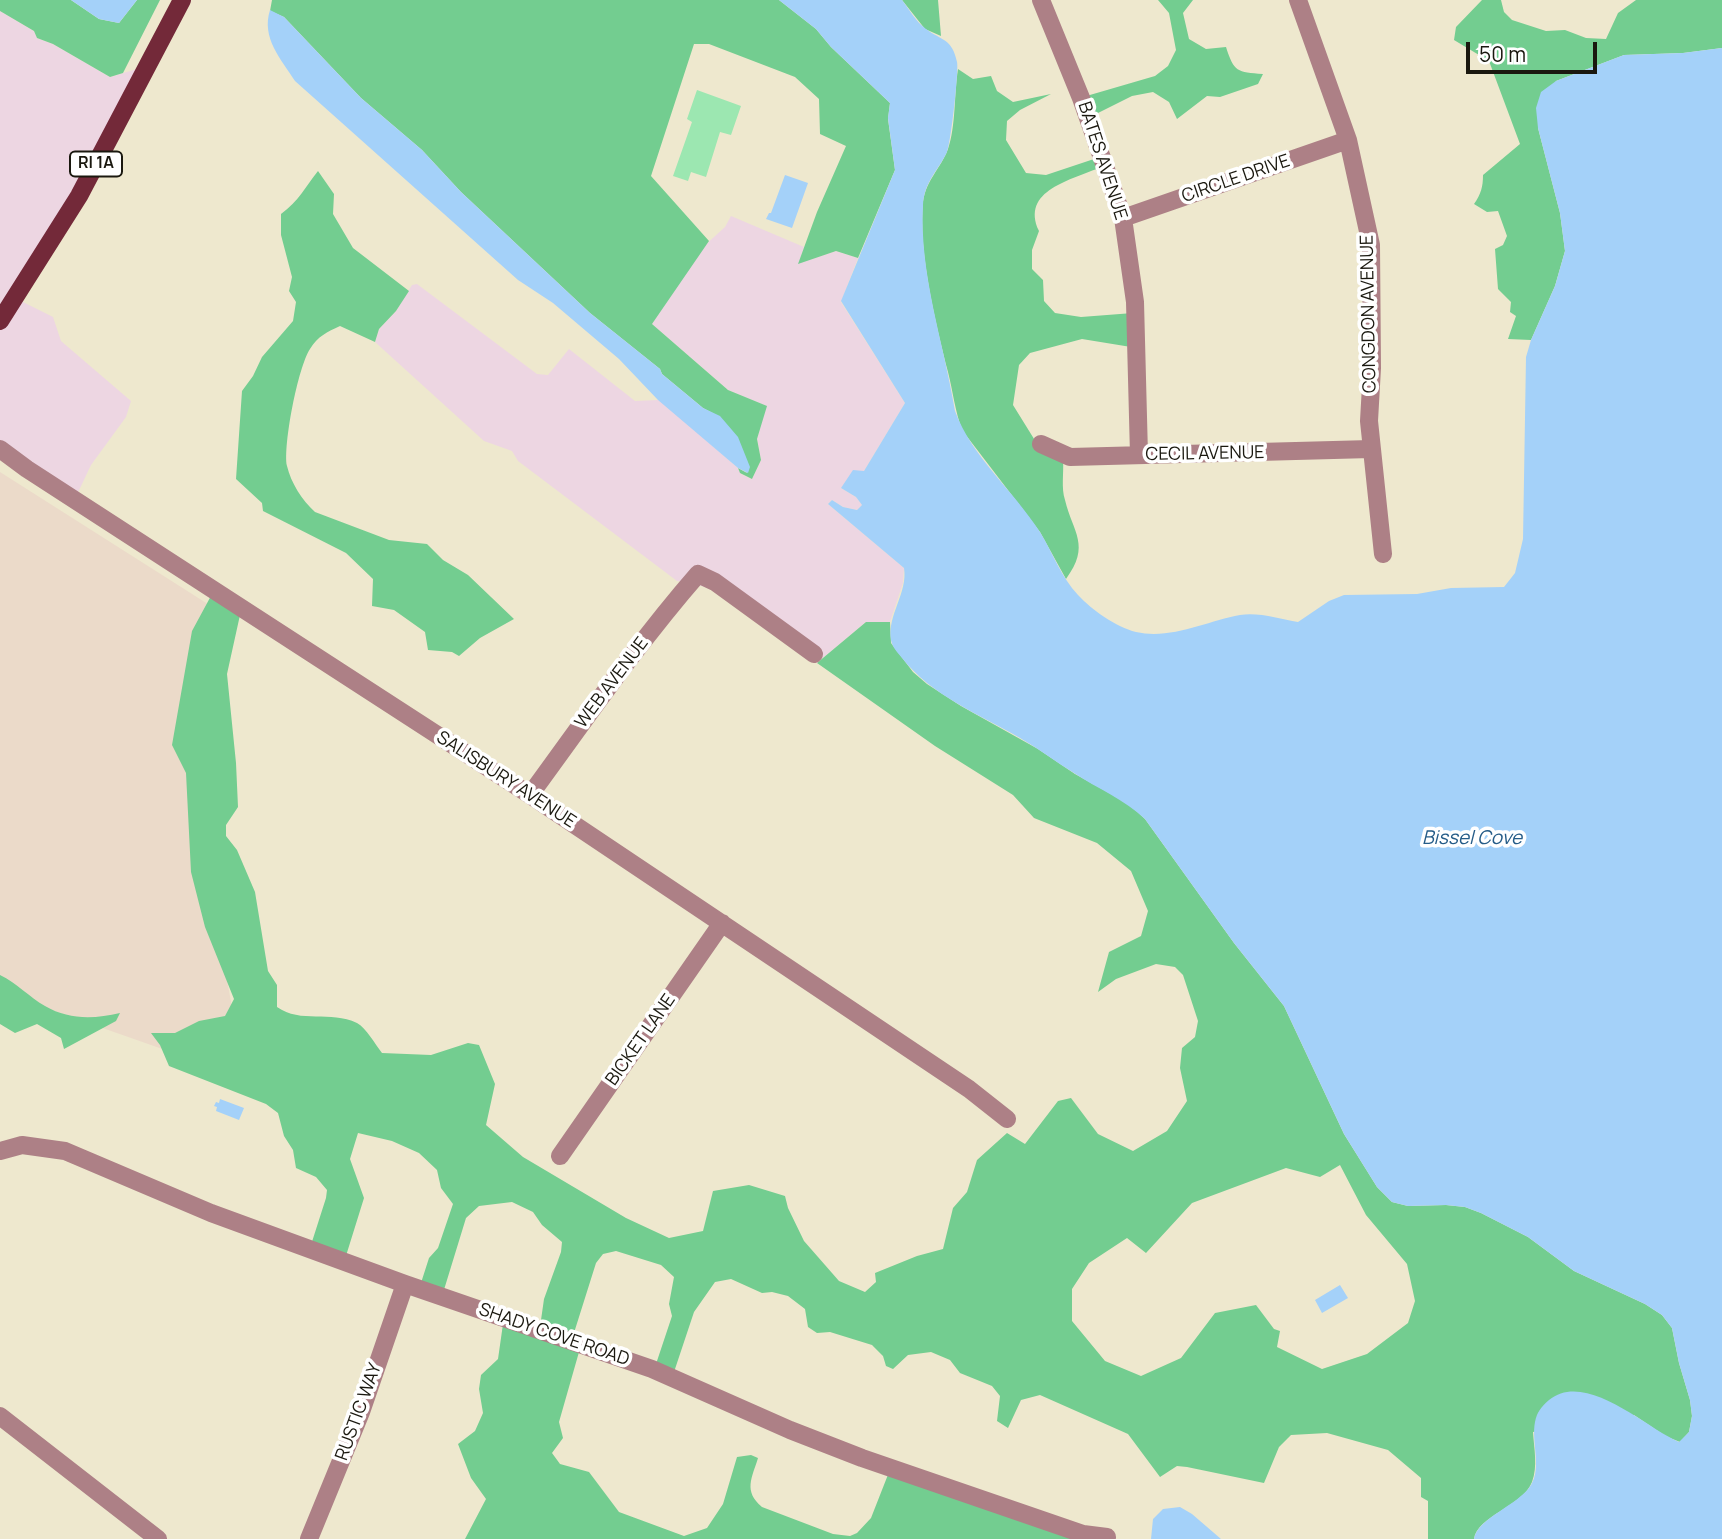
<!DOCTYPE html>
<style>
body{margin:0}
#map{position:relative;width:1722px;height:1539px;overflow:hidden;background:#eee8ce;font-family:Manrope,sans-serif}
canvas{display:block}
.scale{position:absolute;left:1466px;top:42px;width:131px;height:32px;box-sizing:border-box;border:4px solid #1a180f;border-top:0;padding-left:9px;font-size:21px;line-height:24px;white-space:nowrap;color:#1a180f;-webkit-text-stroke:5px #fff;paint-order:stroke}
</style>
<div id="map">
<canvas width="1722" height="1539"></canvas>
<div class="scale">50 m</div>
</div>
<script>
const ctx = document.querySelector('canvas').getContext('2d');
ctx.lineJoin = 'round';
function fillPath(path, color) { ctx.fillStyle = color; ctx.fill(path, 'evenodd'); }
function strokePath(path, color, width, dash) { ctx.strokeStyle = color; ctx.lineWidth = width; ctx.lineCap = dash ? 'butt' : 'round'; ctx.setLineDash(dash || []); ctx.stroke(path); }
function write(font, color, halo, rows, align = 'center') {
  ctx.font = font + ' Manrope,sans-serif'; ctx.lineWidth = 7; ctx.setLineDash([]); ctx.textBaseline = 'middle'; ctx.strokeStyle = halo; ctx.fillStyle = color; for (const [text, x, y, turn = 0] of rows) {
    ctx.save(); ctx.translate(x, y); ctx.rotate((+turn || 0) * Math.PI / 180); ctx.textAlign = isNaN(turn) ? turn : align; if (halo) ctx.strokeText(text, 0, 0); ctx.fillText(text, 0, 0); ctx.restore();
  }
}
fillPath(new Path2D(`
 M0 11 34 31 37 38 53 44 110 77 147 66 19 300 53 317 61 341 131 401 126 417 91 465 73 503 0 458Z
 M731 216 804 247 799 263 836 251 858 258 841 302 905 403 864 471 841 488 856 497 862 505 857 510 843 507 832 500 828 504 904 568 903 583 890 622H866L817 663 711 589 692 583 677 581 518 461 512 451 484 441 375 342 379 329 396 311 412 285 417 284 537 374 548 375 569 349 635 401 658 400 663 402 738 468 741 474 752 479 761 460 757 439 766 406 728 390 652 324 703 247 725 227Z`), '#edd6e2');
fillPath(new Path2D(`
 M0 472 222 613 187 762 245 1078 0 992Z`), '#ebdac9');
fillPath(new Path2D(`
 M697 90 741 106 731 135 720 132 706 177 691 172 688 181 673 176 692 122 687 119Z`), '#9ce7b1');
fillPath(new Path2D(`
 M0 0H71L99 19 119 23 137 0H160L123 73 110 77 53 44 37 38 34 31 0 11Z
 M272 0H779L816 29 831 47 890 103 888 119 895 170 858 258 836 251 798 264 817 212 846 146 820 134 819 99 795 77 709 44H694L651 176 709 241 652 324 728 390 767 406 757 439 761 460 752 479 740 473 738 468 747 473 720 417 703 408 662 374 660 369 590 313 461 192 422 150 361 98 284 17 270 11Z
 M902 0H938L941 36 925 29Z
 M1158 0H1193L1183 13 1189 39 1206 49 1226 47C1234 72 1237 72 1263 74L1258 84 1220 97 1207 96 1177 119 1169 102 1153 92 1132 96 1090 117 1083 97 1155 76 1168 66 1176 50 1169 13Z
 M1482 0H1501L1504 12 1512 20 1546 31 1565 30 1586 38 1606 39 1618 13 1636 0H1722V48L1683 53 1624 55 1556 81 1538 128 1560 213 1565 251 1555 286 1531 340 1508 339 1516 316 1510 312 1511 302 1498 289 1495 249 1503 245 1507 236 1498 211 1487 212 1474 204C1481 194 1483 187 1483 175L1520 144 1489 61 1454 40 1456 27Z
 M958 69 973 79 991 76 997 91 1013 102 1051 94 1020 110 1007 121 1006 140 1026 173 1046 175 1100 157 1101 167C1072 180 1020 190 1039 231L1032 250V269L1043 280 1044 301 1055 313 1081 317 1133 313 1131 347 1082 339 1030 353 1019 365 1013 405 1044 455 1061 456 1063 460C1064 472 1061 488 1065 500 1073 533 1091 545 1066 579L1040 532 962 430C955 411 953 392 948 372 936 325 918 251 923 202 926 180 941 168 948 149 956 126 954 94 958 69Z
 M318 171 334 194 333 214 353 248 409 291 396 311 379 329 375 342 340 326C327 332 318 336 310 349 298 367 283 445 287 466 291 483 302 500 315 512L389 540 427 544 443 560 468 575 514 619 480 638 459 656 452 652 428 650 425 632 394 610 372 606 373 579 346 553 263 511 262 503 236 479 242 391 253 376 262 357 293 321 296 302 289 291 292 277 281 235V214C299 201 305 187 318 171Z
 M212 594 240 615 227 674 236 763 238 807 226 825V836L237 850 255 892 268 971 277 985V1007C301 1024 330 1010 357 1023 366 1028 375 1044 382 1053L431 1055 468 1043 479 1045 495 1084 486 1125 523 1157 626 1218 669 1238 703 1231 713 1191 749 1185 785 1196 788 1208 804 1241 839 1281 865 1292 876 1282 875 1273 917 1256 943 1249 953 1208 967 1192 977 1160 1007 1133 1025 1144 1058 1101 1071 1098 1098 1134 1133 1151 1167 1131 1187 1101 1180 1068 1182 1048 1195 1037 1198 1021 1183 975 1175 967 1156 964 1116 979 1098 992 1109 952 1141 936 1148 911 1131 871 1097 843 1034 818 1013 795 935 746 817 663 866 622H890L891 643 913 672 927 684 961 706 1038 749 1075 774 1113 795 1131 806 1145 819 1234 943 1284 1006 1344 1134 1377 1187 1392 1202 1408 1206 1446 1205 1465 1207 1481 1213 1528 1237 1574 1271 1645 1304 1662 1315 1672 1328 1679 1363 1690 1400 1692 1416 1689 1432 1680 1442 1665 1436 1634 1415 1533 1432C1534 1449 1538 1466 1532 1482 1523 1506 1477 1516 1474 1539H1428V1501L1421 1497V1478L1388 1450 1327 1433 1291 1435 1279 1447 1264 1483 1187 1467 1177 1466 1160 1477 1128 1434 1040 1395 1021 1400 1008 1428 997 1421 1000 1396 992 1386 960 1373 950 1360 931 1352 908 1355 893 1369 886 1366 883 1356 872 1345 830 1332 817 1333 808 1327 805 1309 788 1296 772 1292 762 1293 731 1279 715 1282 694 1312 673 1375 655 1367 672 1316 669 1304 674 1277 661 1265 616 1251 603 1254 596 1263 573 1336 581 1345 559 1422 563 1438 552 1453 560 1464 589 1472 619 1512 684 1536 707 1528 723 1504 737 1457 751 1455 758 1458C752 1478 743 1491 762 1507L833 1534 850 1536 857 1533 871 1518 891 1467 1108 1539H465L486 1499 471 1478 458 1444 475 1431 483 1413 479 1389 481 1375 498 1359 504 1317 540 1327 544 1299 561 1252 562 1242 542 1225 533 1212 512 1202 479 1206 466 1218 443 1293 420 1286 429 1258 438 1248 453 1204 441 1188 437 1170 419 1153 392 1141 358 1133 350 1159 364 1198 345 1259 310 1248 326 1198 327 1190 316 1177 296 1168 293 1150 284 1136 278 1113 266 1104 169 1066 160 1045 151 1033H175L199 1021 225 1016 234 999 205 927 191 872 186 773 172 745 192 631ZM1340 1165 1366 1215 1407 1264 1415 1301 1408 1323 1367 1354 1322 1369 1277 1347 1280 1331 1274 1329 1256 1305 1215 1313 1181 1358 1141 1376 1105 1361 1072 1321V1289L1089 1263 1127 1238 1146 1253 1192 1203 1286 1168 1320 1177Z
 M0 975C17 983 29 997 45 1006 69 1020 94 1019 120 1013L116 1021 64 1049 61 1038 37 1024 15 1033 0 1024Z`), '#73cd90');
fillPath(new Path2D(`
 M71 0H137L119 23 99 19Z
 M779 0H902C909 9 916 22 926 29 942 41 952 38 957 62 959 70 951 143 947 152 938 171 924 182 923 205 919 274 944 343 955 411 972 457 1013 490 1040 532 1053 553 1061 577 1078 595 1092 610 1116 627 1136 632 1171 640 1207 621 1240 615 1259 612 1280 619 1298 622L1329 601 1344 595 1417 594 1451 588 1504 587 1515 573 1523 539 1526 357 1531 340 1555 286 1565 251 1560 213 1538 128 1536 108 1541 92 1556 81 1624 55 1683 53 1722 48V1539H1474C1477 1518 1519 1505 1531 1485 1542 1467 1531 1442 1535 1422 1537 1412 1541 1407 1549 1400 1586 1370 1646 1428 1679 1442L1689 1432 1692 1416 1690 1400 1679 1363 1672 1328 1662 1315 1645 1304 1574 1271 1528 1237 1481 1213 1465 1207 1446 1205 1408 1206 1392 1202 1377 1187 1344 1134 1284 1006 1234 943 1145 819C1124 799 1098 789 1074 773 1056 762 1039 749 1020 738 979 714 932 696 902 658 898 653 892 647 891 640 887 615 908 593 904 568L828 504 832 500 843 507 857 510 862 505 856 497 841 488 853 470 864 471 905 403 841 301 895 170 888 118 890 103 831 47 816 29Z
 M270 10 284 17 361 98 422 150 461 192 590 313 660 369 662 374 703 408 720 416 738 437 750 467 748 473 738 468 658 400 619 359 553 303 518 280 295 81C281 59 261 38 270 10Z
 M785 175 808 183 792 228 766 219 769 213H771Z
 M220 1099 244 1108 239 1120 216 1111 217 1107 214 1106 216 1102 219 1103Z
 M1340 1285 1348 1298 1322 1313 1315 1300Z
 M1180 1507 1192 1514 1221 1539H1151L1153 1519 1163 1509Z`), '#a4d1f9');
strokePath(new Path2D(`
 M1041 0 1081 98 1123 218 1135 302 1139 455
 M1298 0 1348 140 1371 245 1372 368 1369 421 1383 554
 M1123 218 1348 140
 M1041 444 1070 457 1371 449
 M0 449 27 469 530 795 969 1089 1007 1119
 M530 795C585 720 637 644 698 574L715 582 814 654
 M0 1151 22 1145 65 1151 211 1213 405 1284 652 1369 790 1430 862 1458 1083 1534 1107 1537
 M560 1156 722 923
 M0 1416 158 1539
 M309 1539 361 1412 405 1284`), '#ad8086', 18);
strokePath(new Path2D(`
 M0 321 79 196 182 0`), '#732939', 18);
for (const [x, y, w] of [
 [96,164,52]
]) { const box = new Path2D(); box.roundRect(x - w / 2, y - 12.5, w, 25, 5); ctx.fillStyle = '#fff'; ctx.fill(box); strokePath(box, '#1a180f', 2); }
write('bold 16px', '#1a180f', null, [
 ["RI 1A",96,164]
]);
write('18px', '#1a180f', '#fff', [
 ["BATES AVENUE",1102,161,72],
 ["CIRCLE DRIVE",1236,179,-19],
 ["CONGDON AVENUE",1369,314,-91],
 ["CECIL AVENUE",1205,454,-1],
 ["WEB AVENUE",612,683,-53],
 ["SALISBURY AVENUE",506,780,33],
 ["BICKET LANE",641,1040,-55],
 ["SHADY COVE ROAD",554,1335,19],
 ["RUSTIC WAY",359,1412,-70]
]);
write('italic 19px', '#255c88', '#fff', [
 ["Bissel Cove",1472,839]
]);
</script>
